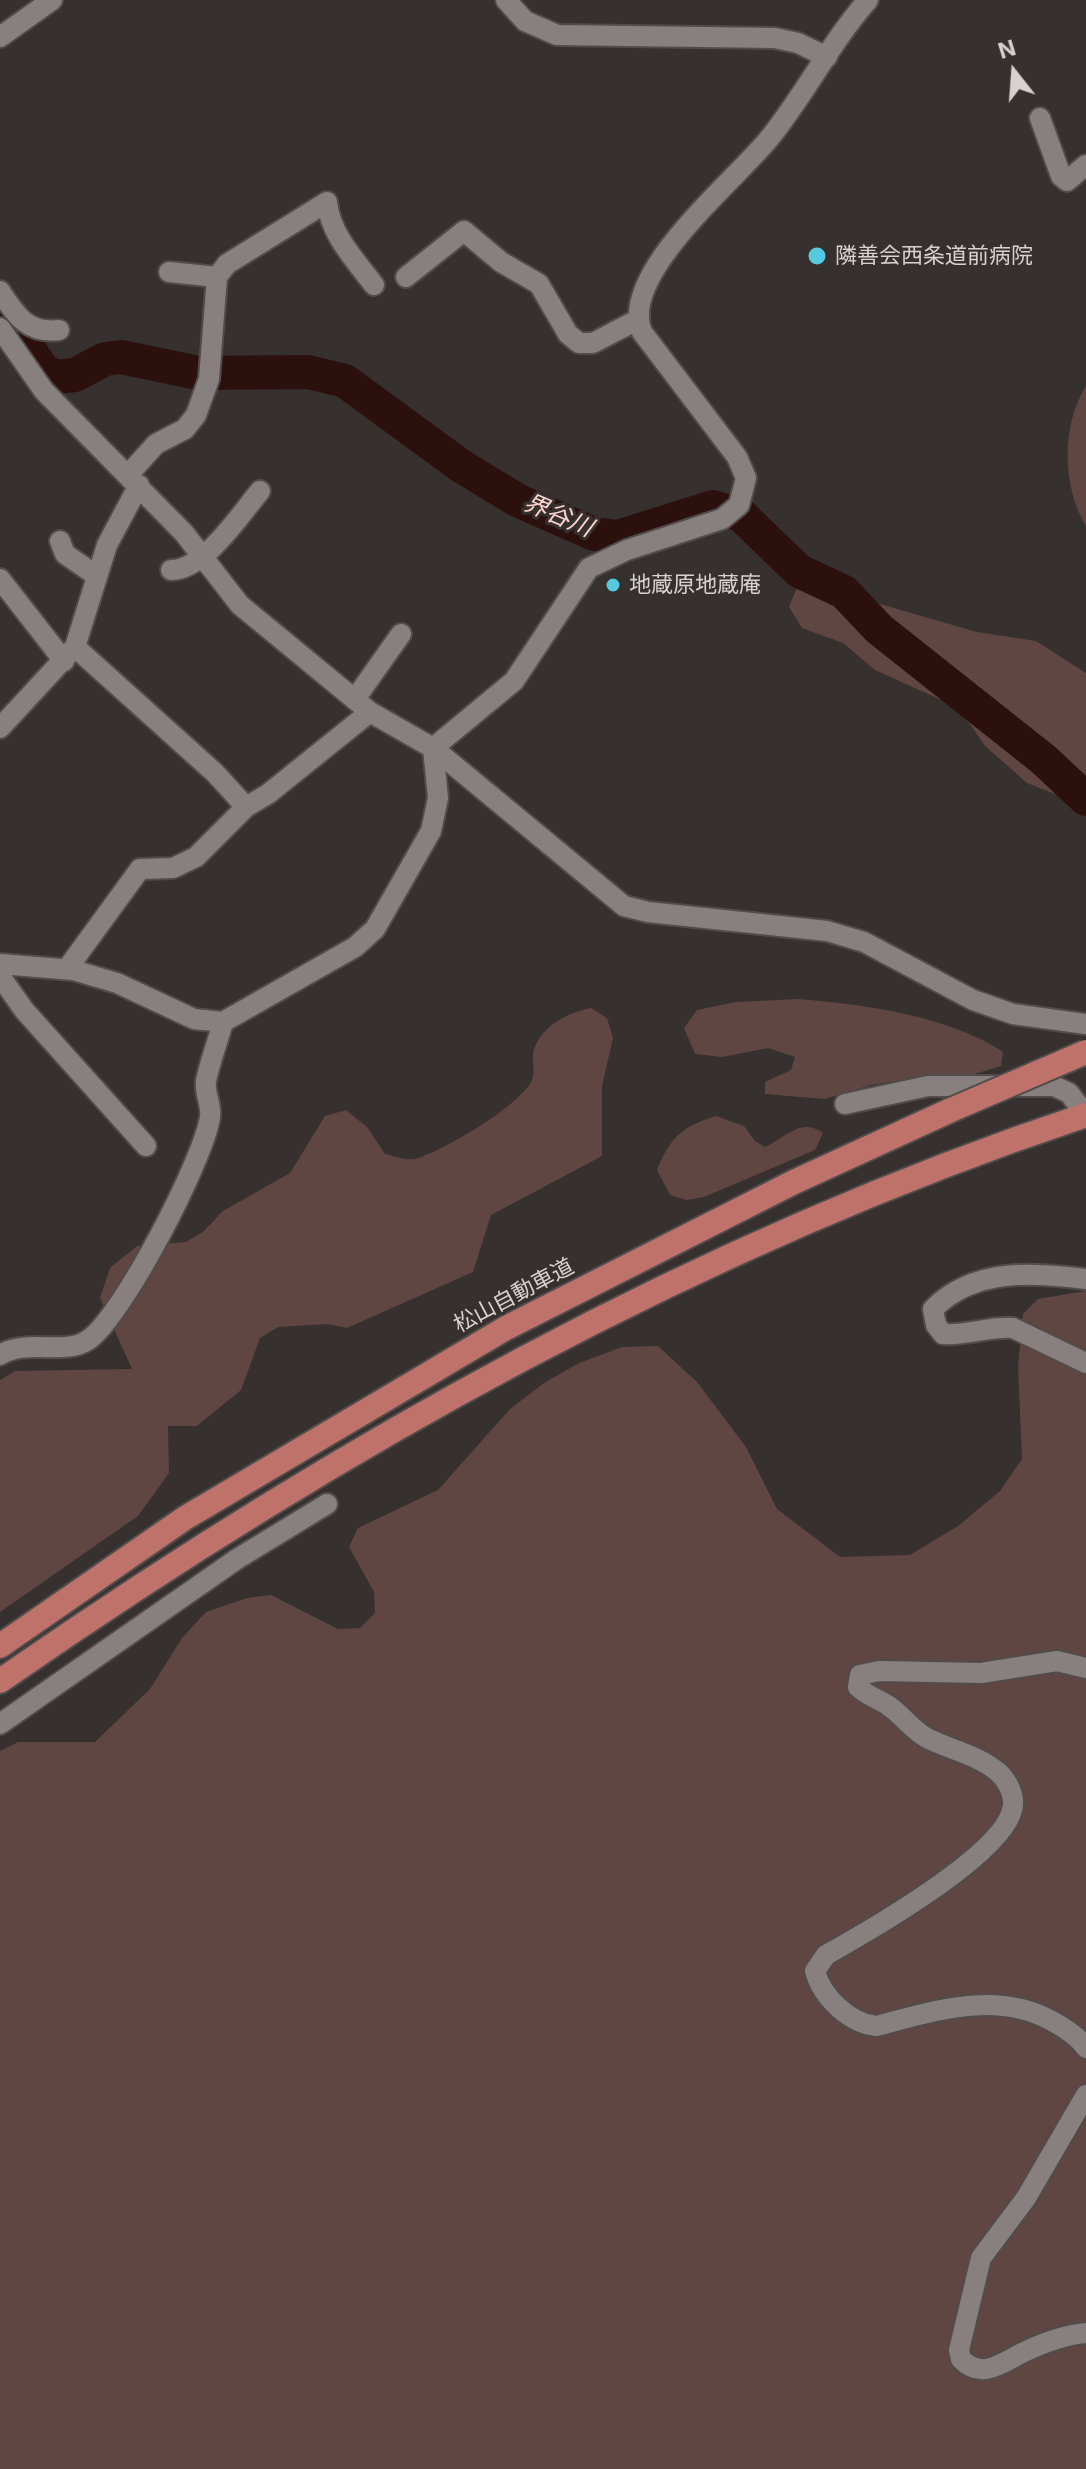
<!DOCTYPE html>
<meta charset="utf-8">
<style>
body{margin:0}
#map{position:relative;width:1086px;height:2469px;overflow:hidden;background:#36302f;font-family:Inter,sans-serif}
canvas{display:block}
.north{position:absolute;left:974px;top:32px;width:80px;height:80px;-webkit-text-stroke:6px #36302f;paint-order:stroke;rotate:343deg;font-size:22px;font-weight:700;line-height:32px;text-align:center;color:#d6d2d1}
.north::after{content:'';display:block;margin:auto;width:28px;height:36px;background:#d6d2d1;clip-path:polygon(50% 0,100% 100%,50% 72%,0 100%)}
</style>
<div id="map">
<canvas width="1086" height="2469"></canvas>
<div class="north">N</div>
</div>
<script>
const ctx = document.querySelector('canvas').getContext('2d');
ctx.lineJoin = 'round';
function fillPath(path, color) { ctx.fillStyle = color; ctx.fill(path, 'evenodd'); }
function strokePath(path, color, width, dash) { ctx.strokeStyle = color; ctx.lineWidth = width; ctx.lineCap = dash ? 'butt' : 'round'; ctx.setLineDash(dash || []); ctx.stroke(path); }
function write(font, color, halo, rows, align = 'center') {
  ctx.font = font + ' Inter,"Noto Sans JP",sans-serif'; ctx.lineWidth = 6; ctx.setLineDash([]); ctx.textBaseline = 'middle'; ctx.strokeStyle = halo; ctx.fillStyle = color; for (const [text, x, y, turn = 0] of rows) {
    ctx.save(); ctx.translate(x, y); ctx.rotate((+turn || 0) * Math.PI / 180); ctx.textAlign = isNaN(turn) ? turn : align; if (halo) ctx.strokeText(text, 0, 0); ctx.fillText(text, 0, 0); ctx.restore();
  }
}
fillPath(new Path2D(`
 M1086 386V526C1062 486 1061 426 1086 386Z
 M811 584 977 632 1036 641 1086 673V799L1060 796 1027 783 985 746 959 708 875 670 843 643 802 628 789 607 796 590Z
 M798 999C863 1004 949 1016 1003 1052L1001 1066 968 1076 915 1078 871 1085 825 1099 765 1094V1082L791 1070 795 1057 768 1048 722 1057 695 1054 684 1028 697 1010 736 1002Z
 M591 1008 607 1018 613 1038 602 1086V1156L491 1215 473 1272 347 1328 328 1324 278 1327 260 1338 241 1390 197 1426H168L169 1473 138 1516 0 1612V1380L15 1371 132 1369 100 1298 110 1268 137 1246 186 1242 203 1232 223 1211 290 1173 325 1116 346 1110 368 1128 385 1154C394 1156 407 1161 415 1159 442 1152 521 1105 532 1080 536 1071 531 1059 534 1049 543 1025 569 1012 591 1008Z
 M716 1116 744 1126 755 1141 765 1147C786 1137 802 1117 823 1133L815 1150 704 1197 686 1200 670 1195 657 1170C670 1138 682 1126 716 1116Z
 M1086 1291V2469H0V1751L18 1742H95L150 1689 182 1638 206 1612 247 1598 271 1595 338 1629 360 1628 375 1613 374 1592 349 1547 358 1528 438 1490 510 1409 544 1383 579 1363 622 1347 658 1346 697 1382 746 1447 777 1509 840 1557 910 1555 958 1526 1000 1491 1022 1459 1018 1366 1023 1314 1038 1299Z`), '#604643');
strokePath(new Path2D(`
 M0 306 43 370 56 377 75 375 105 359 121 357 198 373 308 372 345 381 461 466 517 500 594 534 618 537 713 507 741 515 799 571 844 592 879 629 1043 759 1086 799`), '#2c100e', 34);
const minor = new Path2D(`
 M506 0 525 21 557 35 775 38 798 43 827 57
 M0 37 52 0
 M1040 118 1061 176 1067 181 1086 165
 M169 272 217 277
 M406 277 464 231 501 262 539 284 568 334 579 343H593L637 320
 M0 291C16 315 27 334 59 330
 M0 328 44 391 184 533 240 605 370 712 433 748 624 906 648 912 827 931 864 942 973 1000 1013 1014 1086 1024
 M128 475 156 444 185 429 196 415 209 379 217 277 227 264 327 202C330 234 355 260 374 285
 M60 541 65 554 97 576
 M171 570C204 570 240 515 260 491
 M0 579 64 661
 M75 647 215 773 246 807
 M355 699 401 634
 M0 728 75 647 107 545 139 485
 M0 964 73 970 117 983 194 1019 223 1022 355 947 375 929 431 831 438 798 433 748 514 681 589 568 627 550 722 519 739 505 746 478 737 457 642 332C618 273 739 178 772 135 806 92 832 41 868 0
 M67 969 140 869 173 868 196 857 246 807 268 794 370 712
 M0 976 24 1010 146 1146
 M845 1104 928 1086H1054L1069 1093 1086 1115
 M1086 1279C1032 1273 975 1267 933 1309L936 1325 943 1334C967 1336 989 1326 1013 1328L1086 1363
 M0 1355C28 1338 65 1356 88 1340 122 1318 204 1159 210 1117 212 1105 204 1093 206 1081 210 1061 218 1041 223 1022
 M1086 1668 1057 1661 981 1673 879 1671 860 1675 858 1687C867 1696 879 1699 889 1706 902 1715 913 1731 927 1738 950 1750 976 1754 998 1772 1008 1781 1016 1797 1012 1810 1001 1856 867 1932 826 1955L815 1971C822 1997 849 2023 876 2026 935 2011 996 1990 1052 2021 1065 2028 1078 2036 1086 2048
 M0 1724 237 1559 327 1504
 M1086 2095 1026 2198 981 2258 959 2350 961 2359C982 2381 1003 2362 1024 2352 1043 2343 1065 2335 1086 2333`);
const motorway = new Path2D(`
 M0 1646 185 1518 506 1328 794 1182 951 1110
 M0 1681C337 1447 695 1245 1086 1115`);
strokePath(minor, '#514c4b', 24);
strokePath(motorway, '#514c4b', 28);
strokePath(minor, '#88807f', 20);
strokePath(motorway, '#bf726a', 24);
const motorwayBridge = new Path2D(`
 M951 1110 1086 1052`);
strokePath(motorwayBridge, '#514c4b', 28, []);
strokePath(motorwayBridge, '#bf726a', 24);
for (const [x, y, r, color] of [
 [817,256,10,"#55cadf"],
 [613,585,8,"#55cadf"]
]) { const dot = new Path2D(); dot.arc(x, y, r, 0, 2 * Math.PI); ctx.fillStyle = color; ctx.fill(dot); strokePath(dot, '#36302f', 3); }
write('22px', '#d6d2d1', '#36302f', [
 ["隣善会西条道前病院",835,256],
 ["地蔵原地蔵庵",629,585]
], 'left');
write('22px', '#d6d2d1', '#36302f', [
 ["松山自動車道",514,1296,-28]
]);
write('italic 24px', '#fdd4cf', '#36302f', [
 ["界谷川",558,516,23]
]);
</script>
